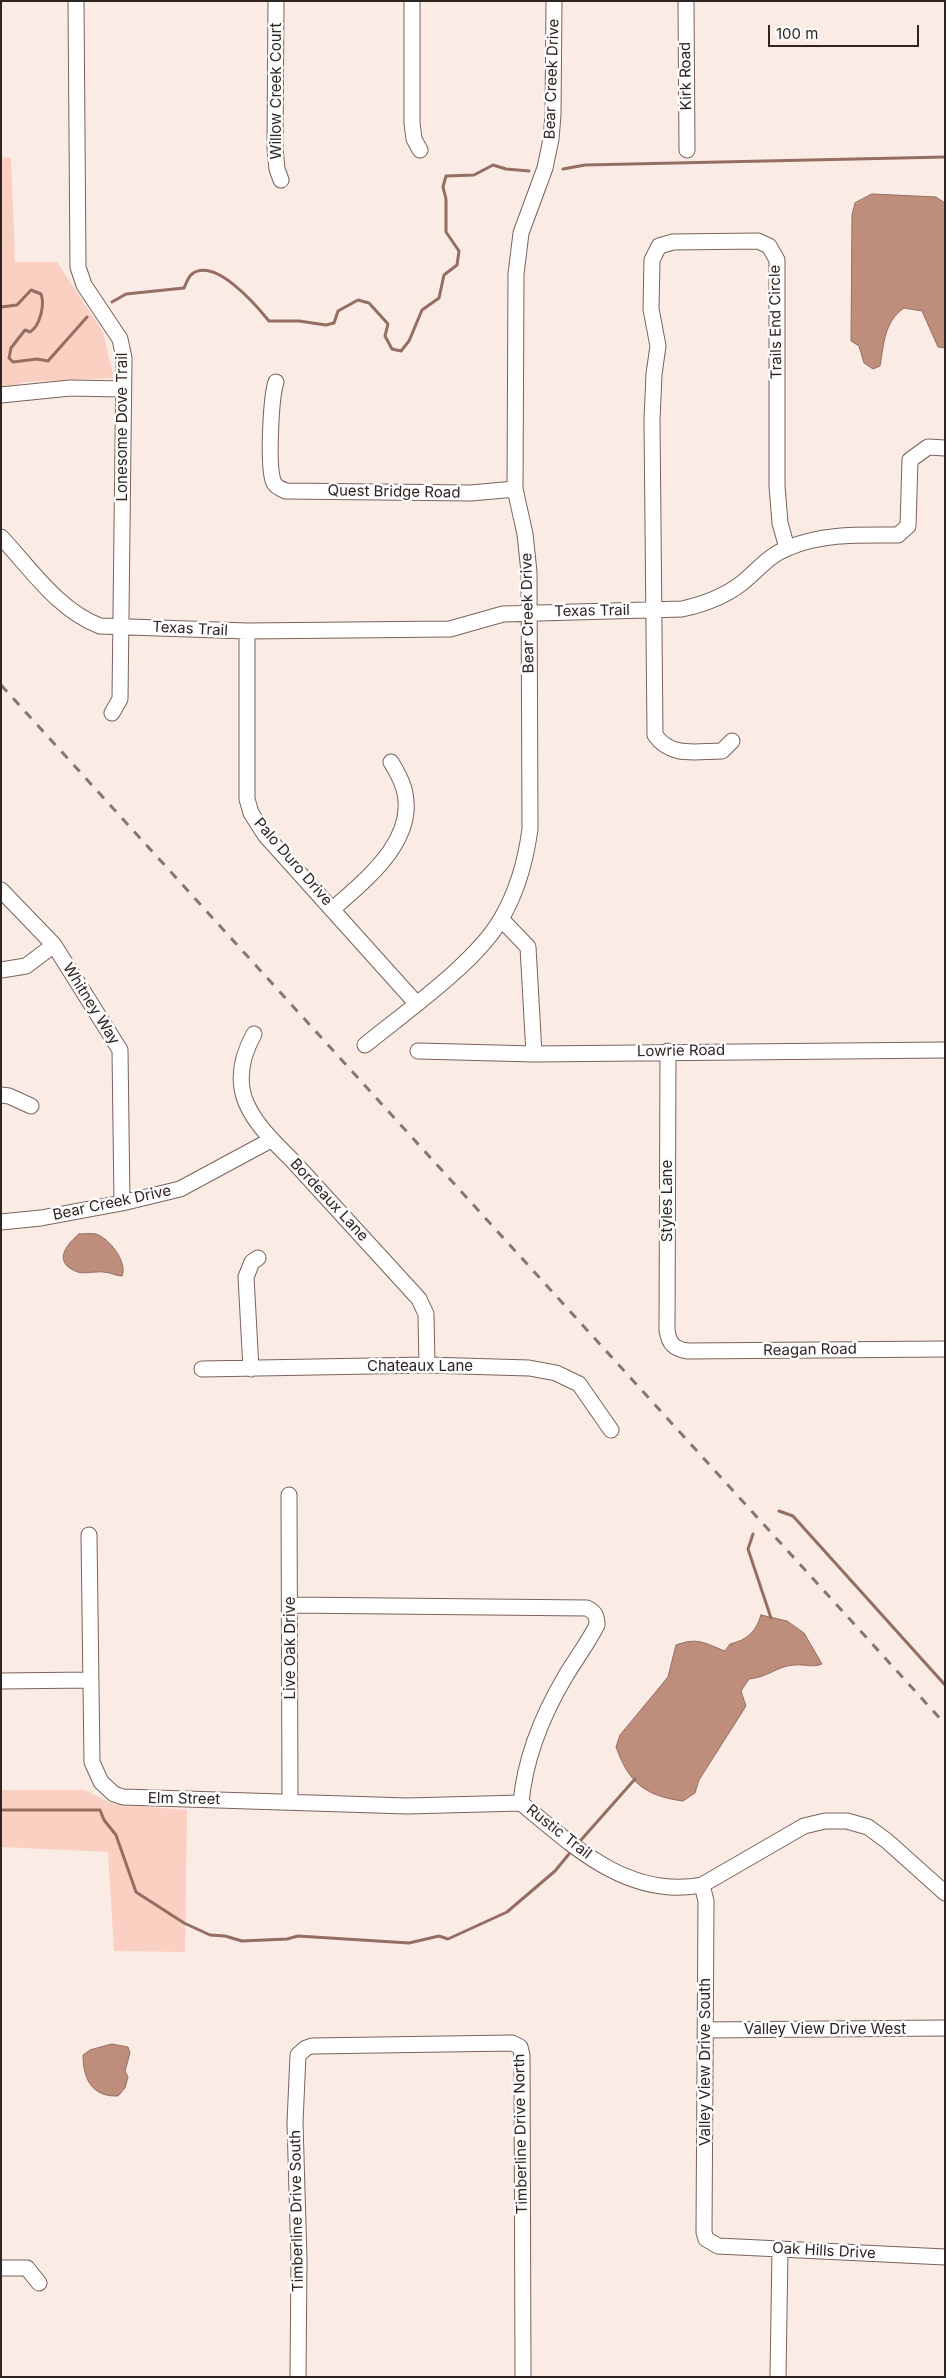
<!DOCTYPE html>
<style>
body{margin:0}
#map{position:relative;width:946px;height:2378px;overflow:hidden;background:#fbebe5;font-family:Inter,sans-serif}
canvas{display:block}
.frame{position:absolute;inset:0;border:2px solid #2e2421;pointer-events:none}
.scale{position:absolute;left:768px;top:25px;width:151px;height:22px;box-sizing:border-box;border:2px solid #2e2421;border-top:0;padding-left:6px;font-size:15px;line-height:18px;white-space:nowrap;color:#2e2421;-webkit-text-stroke:4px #fcfcfc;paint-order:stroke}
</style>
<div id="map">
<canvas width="946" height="2378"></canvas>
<div class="frame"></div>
<div class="scale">100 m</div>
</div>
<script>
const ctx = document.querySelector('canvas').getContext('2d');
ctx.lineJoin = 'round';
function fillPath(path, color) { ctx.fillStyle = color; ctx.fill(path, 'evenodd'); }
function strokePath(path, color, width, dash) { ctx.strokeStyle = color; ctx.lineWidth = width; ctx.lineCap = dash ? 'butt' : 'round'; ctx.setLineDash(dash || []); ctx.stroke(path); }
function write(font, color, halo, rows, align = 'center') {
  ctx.font = font + ' Inter,sans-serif'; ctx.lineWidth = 5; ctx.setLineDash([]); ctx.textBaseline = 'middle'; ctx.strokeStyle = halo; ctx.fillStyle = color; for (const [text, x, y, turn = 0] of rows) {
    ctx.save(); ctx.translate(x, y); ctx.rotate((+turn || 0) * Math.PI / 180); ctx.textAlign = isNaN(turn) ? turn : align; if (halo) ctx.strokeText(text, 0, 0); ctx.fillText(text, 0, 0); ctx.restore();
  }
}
fillPath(new Path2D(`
 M1 157 11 158 15 262H57L103 332 114 378 26 382 1 389Z
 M1 1790H85L113 1804 187 1810 185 1952 114 1951 108 1852 1 1847Z`), '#f9d0c1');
const water = new Path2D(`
 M872 194 936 197 945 203V348L938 347 922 311 904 308C884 322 884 344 880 366L873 369 864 363 859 346 851 341 852 215 855 203Z
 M79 1234C84 1234 91 1233 96 1234 109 1238 128 1262 122 1276 116 1276 110 1272 103 1272 94 1271 83 1275 75 1271 52 1261 68 1243 79 1234Z
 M761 1615 787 1621 804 1633 822 1664C812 1668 805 1664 795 1665 779 1665 769 1677 749 1679L741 1691 746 1706 699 1780 695 1793 683 1801C645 1796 629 1783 616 1747L620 1735 668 1677 676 1645C698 1637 704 1643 725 1651L730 1644C747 1640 756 1632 761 1615Z
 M112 2044 128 2047 130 2053 125 2071 128 2077 125 2088 118 2096C92 2097 83 2079 83 2055L90 2050Z`);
fillPath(water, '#be8d7c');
strokePath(water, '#936e61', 1);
strokePath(new Path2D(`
 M563 169 585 165 945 157
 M112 302 126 294 184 288C186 284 188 277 192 274 215 257 256 305 269 321H299L326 325 334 323 338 311 358 300 369 303 388 324 385 336 392 349 401 351 409 341 422 310 439 298 444 275 457 265 459 251 446 232V199L443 187 446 176 474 175 493 165 506 169 529 171
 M1 307 17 305 31 290 41 294C45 305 40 326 30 332L25 330 11 348 9 358 13 362 37 359 48 361 87 317
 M779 1511 793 1516 945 1685
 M753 1534 748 1549 771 1618
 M1 1810H100L104 1820 116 1835 136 1892 184 1923 210 1935 225 1936 242 1941 287 1939 298 1936 409 1943 439 1936 448 1939 507 1912 555 1871 569 1854
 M581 1840 635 1779`), '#936e61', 3);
const minor = new Path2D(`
 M76 1 78 267 84 285 120 339 124 358 120 699 112 713
 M276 1 275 148 277 169 281 180
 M412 1V123L414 139 420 150
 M686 1 687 150
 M276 382C271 397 267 469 274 483 277 488 281 489 286 491L471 493 515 489
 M1 395 70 388 123 389
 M1 537C31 569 58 610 100 626L247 631 450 629 503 614 682 609C705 604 724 597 742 583 757 571 769 555 788 548 823 533 861 535 898 535L908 526 910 460 928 447 945 448
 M247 631V799L251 813 265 835 416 1003
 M732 741 722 751C696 751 671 758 655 735L652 420 654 374 658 346 651 309 652 260 659 246 673 242 758 241 769 246 777 260V486L780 523 787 548
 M1 890 54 945 120 1050 122 1203
 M333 909C365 880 418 840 404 789 401 779 396 770 391 762
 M501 919 528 947 534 1054
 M1 970 26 966 54 945
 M254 1034C223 1090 252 1121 292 1160L419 1299 426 1314 427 1365
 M365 1045C404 1013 477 962 501 919 517 892 526 859 530 829L529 572 525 534 515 489 516 274 521 233 545 168 551 139 553 115 554 1
 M418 1051 534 1054 945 1050
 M668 1051 667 1330C669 1344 674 1349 688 1351L945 1349
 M1 1095 9 1096 31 1106
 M1 1222 41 1218 122 1203 180 1189 271 1140
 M202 1369 427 1365 529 1368 556 1373 579 1384 611 1430
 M251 1369 246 1277 252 1262 258 1258
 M289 1495 290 1801
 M89 1535 92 1762 101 1782 114 1794 123 1797 407 1806 521 1803
 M290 1605 587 1608C595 1612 597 1616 597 1625 588 1643 575 1660 565 1677 542 1716 525 1758 521 1803 573 1846 628 1899 702 1885L804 1826 825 1821H847L868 1827 887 1841 945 1893
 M1 1681 91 1680
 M702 1885 706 1901 704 2232 706 2239 718 2246 945 2257
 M705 2030 945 2028
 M1 2268H27L39 2283
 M298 2377 299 2259 295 2123 298 2055 306 2048 312 2046 512 2043 520 2047 522 2055 523 2377
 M778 2377 780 2249`);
strokePath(minor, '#79635b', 17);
strokePath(minor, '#fff', 15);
strokePath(new Path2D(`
 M1 685 945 1724`), '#847773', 3, [9, 9]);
write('15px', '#2e2421', '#fcfcfc', [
 ["Kirk Road",686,76,-91],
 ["Bear Creek Drive",552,79,-88],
 ["Willow Creek Court",276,91,-90],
 ["Trails End Circle",776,322,-91],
 ["Lonesome Dove Trail",122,427,-90],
 ["Quest Bridge Road",394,492,1],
 ["Texas Trail",592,611,-1],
 ["Bear Creek Drive",528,613,-91],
 ["Texas Trail",190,629,3],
 ["Palo Duro Drive",293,862,49],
 ["Whitney Way",91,1004,58],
 ["Lowrie Road",681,1051,-1],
 ["Bordeaux Lane",329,1200,47],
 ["Styles Lane",667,1201,-90],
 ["Bear Creek Drive",112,1203,-12],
 ["Reagan Road",810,1350,-1],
 ["Chateaux Lane",420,1366],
 ["Live Oak Drive",290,1648,-90],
 ["Elm Street",184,1799,1],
 ["Rustic Trail",559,1832,38],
 ["Valley View Drive West",825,2029],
 ["Valley View Drive South",705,2062,-90],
 ["Timberline Drive North",521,2134,-91],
 ["Timberline Drive South",297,2211,-91],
 ["Oak Hills Drive",824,2251,3]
]);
</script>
